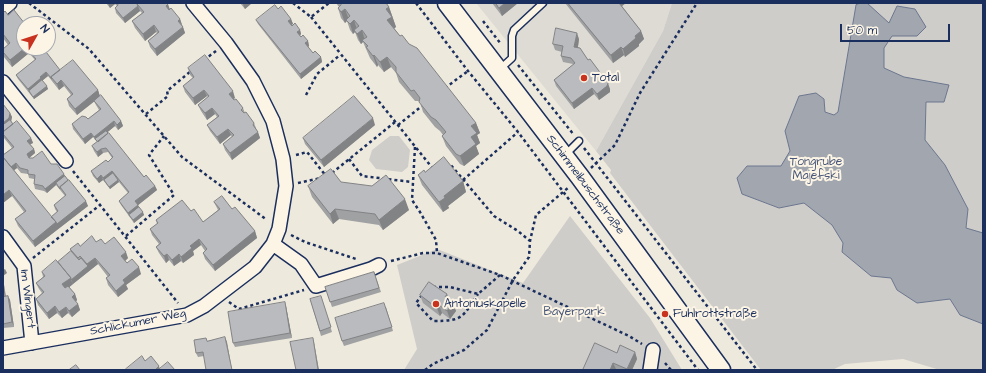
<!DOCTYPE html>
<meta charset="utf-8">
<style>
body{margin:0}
#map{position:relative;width:986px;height:373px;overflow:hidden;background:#eee9dd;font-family:"Architects Daughter",sans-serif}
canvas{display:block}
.frame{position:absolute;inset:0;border:4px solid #1b2f5e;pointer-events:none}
.north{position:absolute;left:16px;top:16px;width:40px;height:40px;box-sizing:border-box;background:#fcf5e5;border:1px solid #a2a6af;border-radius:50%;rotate:51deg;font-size:11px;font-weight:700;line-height:16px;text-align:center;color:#1b2f5e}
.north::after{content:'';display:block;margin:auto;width:14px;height:18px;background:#c8321e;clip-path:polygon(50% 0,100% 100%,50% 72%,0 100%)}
.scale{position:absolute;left:840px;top:24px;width:110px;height:18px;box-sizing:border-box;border:2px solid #1b2f5e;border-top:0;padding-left:5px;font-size:12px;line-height:14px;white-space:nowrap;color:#1b2f5e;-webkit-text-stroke:3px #fcf5e5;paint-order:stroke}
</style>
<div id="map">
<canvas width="986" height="373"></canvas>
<div class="frame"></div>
<div class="north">N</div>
<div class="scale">50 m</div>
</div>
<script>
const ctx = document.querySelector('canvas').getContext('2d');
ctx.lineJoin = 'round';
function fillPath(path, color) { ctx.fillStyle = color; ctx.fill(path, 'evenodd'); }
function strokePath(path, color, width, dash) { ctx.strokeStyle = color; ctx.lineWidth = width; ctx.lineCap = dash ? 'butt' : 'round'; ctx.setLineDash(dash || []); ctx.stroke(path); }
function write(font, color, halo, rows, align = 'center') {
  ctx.font = font + ' "Architects Daughter",sans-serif'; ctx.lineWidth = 4; ctx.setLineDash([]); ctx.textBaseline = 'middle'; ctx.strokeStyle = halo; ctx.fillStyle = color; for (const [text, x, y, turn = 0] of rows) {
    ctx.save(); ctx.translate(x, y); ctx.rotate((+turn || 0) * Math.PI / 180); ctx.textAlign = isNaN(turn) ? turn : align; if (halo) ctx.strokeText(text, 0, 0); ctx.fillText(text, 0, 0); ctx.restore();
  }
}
fillPath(new Path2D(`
 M476 3H672L663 31 596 151Z`), '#dedbd4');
fillPath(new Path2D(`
 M672 3H983V370H940L903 359 845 364 832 370H761L610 173 611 170 596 151 663 31Z
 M390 136H399L410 150 408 167 402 172 376 169 369 160 372 150Z
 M570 216 650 318 682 370H404L417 349 397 265 437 249 523 283Z`), '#cfcdca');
const water = new Path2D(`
 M861 3H867L889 23 897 6 915 9 926 27 917 36H892L884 48V68L904 77 949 85 944 102H926L925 140 945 165 968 209 966 228 983 233V324L960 315 950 299 917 303 897 290 891 278 871 276 842 252 843 243 832 225 804 203 779 208 742 194 737 178 747 166H781L790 151 785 131 799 96 816 93 824 99 825 112 834 115 838 112 856 5Z`);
fillPath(water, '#a2a7af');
strokePath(water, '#6c778f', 1);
const lane = new Path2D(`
 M500 69 512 58V36L514 30 543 3
 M565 155 579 141`);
const street = new Path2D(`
 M3 9 10 3
 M3 82 66 161
 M3 237 24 266 32 343
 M273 244 301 264 316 286 371 269 379 265
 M3 348 187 315 204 306 255 267 273 244 279 229 286 186 283 159 273 121 253 81 226 43 193 3
 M650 370 653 350`);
const secondary = new Path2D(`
 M447 3 580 177 721 370`);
strokePath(lane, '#1b2f5e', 9);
strokePath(street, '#1b2f5e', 16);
strokePath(secondary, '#1b2f5e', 21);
strokePath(new Path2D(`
 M29 3 89 49 182 157 267 220
 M293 3 311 17 329 3
 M416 3 468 71 518 132 698 370
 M311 17 434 170
 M483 21 501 44
 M204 60 216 51
 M518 65 574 135
 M445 88 468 71
 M306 95 317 74 340 55
 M146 114 168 96 167 91 191 71
 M398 125 422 106
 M415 147 412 200 420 212 436 240 437 253
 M584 148 757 370
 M296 155 307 152 326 176
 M349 159 362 176 412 182
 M446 165 450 164 494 216 518 231 530 241
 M591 168 615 145 640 93 697 3
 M73 171 178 303
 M332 173 395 122
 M463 180 518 132
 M298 183 321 178
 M291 235 305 242 356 259
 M126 236 174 195 149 155 164 136
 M33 258 100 205
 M391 261 423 253H437L500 275 629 336 642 344
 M433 287H450L478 294 500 275
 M422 295 416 303 433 321C463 321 462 318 478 294
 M229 302 239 309 304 290
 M665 363 671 370
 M425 370 433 364 464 350 487 330 513 280 529 257 530 241 536 215 569 187`), '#1b2f5e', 2.5, [3, 3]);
strokePath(lane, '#fcf5e5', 6);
strokePath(street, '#fcf5e5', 13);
strokePath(secondary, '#fcf5e5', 18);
fillPath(new Path2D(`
 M106 3H167L170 9 180 19 185 33 157 56 150 47 148 41 157 33 156 32 145 41 135 28 132 21 142 13 140 11 125 23 116 13 115 8 117 6 115 4 110 8Z
 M240 3H252L245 9Z
 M336 3H386L389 7 396 27 394 28 400 36 409 44 476 123 480 133 477 135 480 143 476 146 479 154 464 166 460 164 446 146 442 136 443 135 440 131 435 127 423 112 420 102 418 101H415L399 82 396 73 391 67 384 72 378 65 377 67 370 58 363 42 361 44 358 40 355 32 353 34 350 30 347 21 345 23 341 18 338 8 339 7Z
 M492 3H518L502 16Z
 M565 3H626L622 6 641 31 644 39 639 44V46L625 57 624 55 613 63Z
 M278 9 291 19 293 24 291 25 300 30 301 34 300 36 308 41 309 46 308 47 313 53 321 57 322 62 301 79 258 24 256 20Z
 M3 13 8 15 24 24 60 70 98 90 100 96 121 121 123 126 118 130 115 126 107 132 144 177 155 186 157 190 138 205 144 215 134 223 121 205 119 201 128 193 119 182 110 189 103 180 99 183 93 176 91 171 108 162 112 158 108 152 103 153 98 157 94 151 92 146 97 142 93 137 85 144 73 129 72 124 88 119 99 110 96 105 94 101 77 115 69 106 67 99 71 95 64 86 59 90 48 76 42 81 48 89 34 99 18 79 16 75 35 60 29 53 12 67 4 57 3 55V49L8 45 3 38Z
 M579 39 578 47 588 60 610 89V92L599 100 594 94 574 109 556 86 554 80 573 65V64L563 62 561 56 562 52 555 50 553 44Z
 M188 68 235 98 233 99 243 108 245 113 254 123 260 138 232 160 225 150 223 144 232 137 231 135 220 144 210 131 207 125 217 117 215 114 207 120 201 111 198 105 208 97 207 96 195 105 185 92 183 86 193 78 190 75Z
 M3 104 10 113 12 117 11 121 13 124 31 138 33 143 30 144 34 149 35 153 29 158 51 164 65 176 88 206 35 247 18 226 15 219 24 212 12 196 3 203V155L12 148 4 138H3ZM17 168 21 173 28 174 29 178 34 179V184L35 189 44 191 47 193 56 185 65 196 54 205 55 209 57 212 51 217 14 170Z
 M375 125 324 167 305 144 303 138Z
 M425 172 463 181 466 192 448 206 449 208 443 212 422 185 418 175Z
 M341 182 409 210 383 230 379 225 339 219 333 224 312 197 308 186Z
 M214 202 232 209 255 231 257 238 215 271 205 259 203 253 205 251 201 245 193 251 194 255 183 263 181 261 174 266 169 260 166 263 159 253 156 247 159 244 152 235 150 229 157 224 156 220 191 211 203 222 218 210Z
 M96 242 105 244 128 258 125 261 127 263 141 274 126 285 128 289 118 297 108 285 106 278 108 277 98 264 69 287 75 294 77 300 76 302 78 304 80 310 72 317 68 313 62 318 57 313 49 319 38 305 36 299 42 293 39 289 36 283 43 277 42 272 58 262 71 251 70 249Z
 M374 272 381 292 332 307 325 287Z
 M3 279 6 296H8L10 300 14 327 3 328 4 332H3Z
 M420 295 449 300 456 311 450 319 442 313 440 316 423 303Z
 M310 299 322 300 332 332 321 336Z
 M286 306 292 338 235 347 233 343Z
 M386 307 393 331 344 346 342 341Z
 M206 338 207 341 227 342 204 356 198 357 196 353Z
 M635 352 637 359 632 370H617L616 369 615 370H583L617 353Z`), '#a0a1a3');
fillPath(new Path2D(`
 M108 3H115V4L110 8Z
 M244 3H252L245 9 243 4Z
 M505 3H518L502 16 499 8Z
 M618 3H626L619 8Z
 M168 4 170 11 166 6Z
 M138 6 140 11 125 23 123 18Z
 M389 7 396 27 391 31 387 20 386 9Z
 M345 9 349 20H346L347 21 345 23 341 12Z
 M180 19 182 25 178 21Z
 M291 19 293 24 290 26 288 21Z
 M354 20 357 30H354L355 32 353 34 350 24Z
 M154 25 156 32 145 41 143 34Z
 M183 27 185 33 157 56 155 49Z
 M300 30 301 34 298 37 297 32Z
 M362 30 365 41 362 40 363 42 361 44 357 34Z
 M641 31 644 39 639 44V46L625 57 623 49 635 36Z
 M577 33 579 39 577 53 574 47Z
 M308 41 309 46 307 48 305 43Z
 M621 47 624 55 613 63 611 55Z
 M25 48H35L27 49 29 53 12 67 10 60Z
 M374 55 378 65 377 67 373 56Z
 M321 57 322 62 301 79 300 74Z
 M387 57 391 67 384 72 380 62Z
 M46 72 48 76 29 91 28 89 40 77Z
 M61 80 64 86 59 90 57 84Z
 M608 83 610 89V92L599 100 597 94Z
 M47 86 48 89 34 99 33 97Z
 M592 88 594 94 574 109 572 103Z
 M98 90 100 97 77 115 75 109Z
 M204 90 207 96 195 105 193 98Z
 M233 91 235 98 231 101 229 94Z
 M212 108 215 114 207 120 205 113Z
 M10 113 12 117 11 122 3 128V123Z
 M373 118 375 125 324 167 321 160Z
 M114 121 115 126 97 141 94 137Z
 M121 121 123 126 118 130 117 125Z
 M476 123 480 133 477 135 480 143 476 146 479 154 464 166 460 156 471 137V126Z
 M228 129 231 135 220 144 217 137Z
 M258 132 260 138 232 160 230 153Z
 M91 133 93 137 85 144 83 139Z
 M31 138 33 143 29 145 27 141Z
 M34 149 35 153 28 159 27 154Z
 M101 149 103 153 98 157 97 152Z
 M16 163 17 168 12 172 11 167Z
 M112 171 114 175 104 180 103 178Z
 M64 174 66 178 56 183V185L47 193 45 189Z
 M101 175 103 180 99 183 97 179Z
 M118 180 119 182 110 189 109 187Z
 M463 181 466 192 448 206 449 208 443 212 439 202 444 196Z
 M155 186 157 190 137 206 135 201Z
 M9 190 12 196 3 203V195Z
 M405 199 409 210 383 230 379 220Z
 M86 201 88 206 35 247 33 241 56 222Z
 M138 205 140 210 129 215 130 217 128 213Z
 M335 209 339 219 333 224 330 214Z
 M143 212 144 215 134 223 133 220Z
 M255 231 257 238 215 271 213 265Z
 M199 239 201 245 193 251 194 255 183 263 181 257 190 246Z
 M126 252 128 258 124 262 121 256Z
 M167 254 169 260 166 263 164 256Z
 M179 254 181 261 174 266 172 260Z
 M95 258 98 264 73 284 71 280 88 266 87 264Z
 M139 267 141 274 126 285 128 289 118 297 116 291 123 280Z
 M5 269 7 273 3 276V270Z
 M71 278 73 284 65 291 62 284Z
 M75 294 77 300 74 303 72 297Z
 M447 294 450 302 445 297Z
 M8 296 10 300 14 327 12 322Z
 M285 302 286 306 292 338 290 333Z
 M453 303 456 311 450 319 447 311Z
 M78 304 80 310 72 317 69 311Z
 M439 305 442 313 440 316 437 308Z
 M55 306 57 313 49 319 47 313Z
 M66 307 68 313 62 318 59 312Z
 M225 337 227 342 232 370Z
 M313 338 314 342 319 370H318Z
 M635 352 637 359 632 370H627V369Z
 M613 363 616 369 615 370H610Z
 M159 366 160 370H156V369Z`), '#828385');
const building = new Path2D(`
 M116 3H139L137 4 138 6 123 18 115 8 118 5Z
 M139 3H167L168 4 166 6 169 10 171 8 180 19 178 21 183 27 155 49 148 41 159 32 154 25 143 34 132 21 144 12 137 4Z
 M340 3H386L389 7 386 9 392 17 387 20 400 36 402 35 409 44 417 48 476 123 471 126 477 133 471 137 476 144 460 156 456 154 442 136 446 132 436 120 431 117 419 102 420 98 414 90 411 91 396 72V67L387 57 380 62 374 55 373 56 366 47 368 46 362 40 367 37 362 30 357 34 354 30 359 26 354 20 350 24 346 20 350 16 345 9 341 12 338 8 341 5Z
 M496 3H505L499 8Z
 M568 3H619L641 31 635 36 636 38 623 49 621 47 611 55Z
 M275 5 278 9 281 6 291 19 288 21 292 26 295 23 300 30 297 32 301 37 303 35 308 41 305 43 313 53 315 51 321 57 300 74 256 20Z
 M14 10 25 24H24V48H25L10 60 3 52V49L10 43 3 34V13L5 11 8 15Z
 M556 28 577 33 574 47 580 48 588 60 590 59 608 83 607 86 597 94 592 88 572 103 554 80 575 63 571 58 561 56 563 46 553 44Z
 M28 48H43L60 70 51 77 52 79 46 72 40 77 41 78 28 89 16 75 36 59 27 49Z
 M205 55 233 91 229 94 234 100 236 99 243 108 241 110 244 113 246 112 254 123 253 125 258 132 230 153 223 144 234 135 228 129 217 137 207 125 219 116 212 108 205 113 198 105 209 96 204 90 193 98 183 86 194 77 188 68Z
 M73 60 98 90 75 109 67 99 73 94 61 80 57 84 51 77Z
 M42 80 47 86 33 97 29 91Z
 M101 95 121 121 117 125 114 121 94 137 91 133 83 139 72 124 82 116 86 117 88 119 101 109 94 101Z
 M354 96 373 118 321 160 303 138Z
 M3 104 10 113 9 118 3 123Z
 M10 120 13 124 3 132V125Z
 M17 121 31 138 27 141 34 149 27 154 29 158H33L42 151 51 164H57L64 174 45 189 43 186 34 184 35 175 28 174V170L20 168 16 163 11 167 3 157V155L14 147 3 134V132Z
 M106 131 108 133 98 142 95 139Z
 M109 133 144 177 146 175 155 186 135 201 138 205 128 213 119 201 129 192 112 171 103 178 101 175 97 179 91 171 106 160 108 162 113 157 106 148 101 149 97 152 92 146Z
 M3 157 56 222 33 241 15 219 26 211 9 190 3 195Z
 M444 157 463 181 444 196 445 198 439 202 418 175 424 170 425 172Z
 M331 169 341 182 372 186 386 175 405 199 379 220 375 214 335 209 330 214 308 186Z
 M113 173 118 180 109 187 104 180Z
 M65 176 68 180 60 187V189L56 183Z
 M69 180 86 201 57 224 56 222 51 217 58 211 54 205 66 195 60 187Z
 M222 196 232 209 235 207 255 231 213 265 203 253 207 249 199 239 190 246 192 248 181 257 179 254 172 260 167 254 164 256 156 247 161 243 150 229 158 223 156 220 182 200 191 211 194 209 203 222 220 209 214 202Z
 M139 207 143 212 133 220 129 215Z
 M92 236 96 242 101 239 105 244 114 237 126 252 121 256 127 263 132 259 139 267 123 280 125 283 116 291 106 278 110 275 95 258 87 264 80 256 78 258 70 249 78 243 80 246Z
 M71 251 79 260 81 258 88 266 71 280V278L58 262Z
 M56 260 71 278 62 284 65 288 68 286 75 294 72 297 78 304 69 311 66 307 59 312 55 306 47 313 36 299 44 292 36 283 45 276 42 272Z
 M374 272 379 288 330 302 325 287Z
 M3 281 5 296 3 297Z
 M429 282 447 294 445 297 453 303 447 311 439 305 437 308 420 295Z
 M8 296 12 322 3 324V297Z
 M321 296 331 327 320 331 310 299Z
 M285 302 290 333 233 343 228 312Z
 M384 303 392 327 342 341 335 318Z
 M225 337 232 370H206L203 352 196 353 194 340 206 338 207 341Z
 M313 338 318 370H296L290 342Z
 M595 343 617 353 620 345 635 352 627 369 613 363 610 370H583Z
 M142 356 145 361 151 356 159 366 156 369 157 370H127L126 369Z
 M168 362 175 370H158Z
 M76 365 80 370H69Z`);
fillPath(building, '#babbbe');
strokePath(building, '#828385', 1);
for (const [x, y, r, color] of [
 [584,78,4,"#c8321e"],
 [436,304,4,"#c8321e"],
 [665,314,4,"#c8321e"]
]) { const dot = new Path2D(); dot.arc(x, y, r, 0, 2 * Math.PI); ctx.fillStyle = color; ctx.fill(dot); strokePath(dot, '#fcf5e5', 1.5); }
write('12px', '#1b2f5e', '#fcf5e5', [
 ["Total",592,78],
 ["Antoniuskapelle",444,304],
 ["Fuhlrottstraße",673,314]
], 'left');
write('12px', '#485679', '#fcf5e5', [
 ["Tongrube",816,162],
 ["Majefski",816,176],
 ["Bayerpark",574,312]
]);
write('12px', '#1b2f5e', '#fcf5e5', [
 ["Schimmelbuschstraße",585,185,53],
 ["Im Wingert",27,299,83],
 ["Schlickumer Weg",138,323,-11]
]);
</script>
